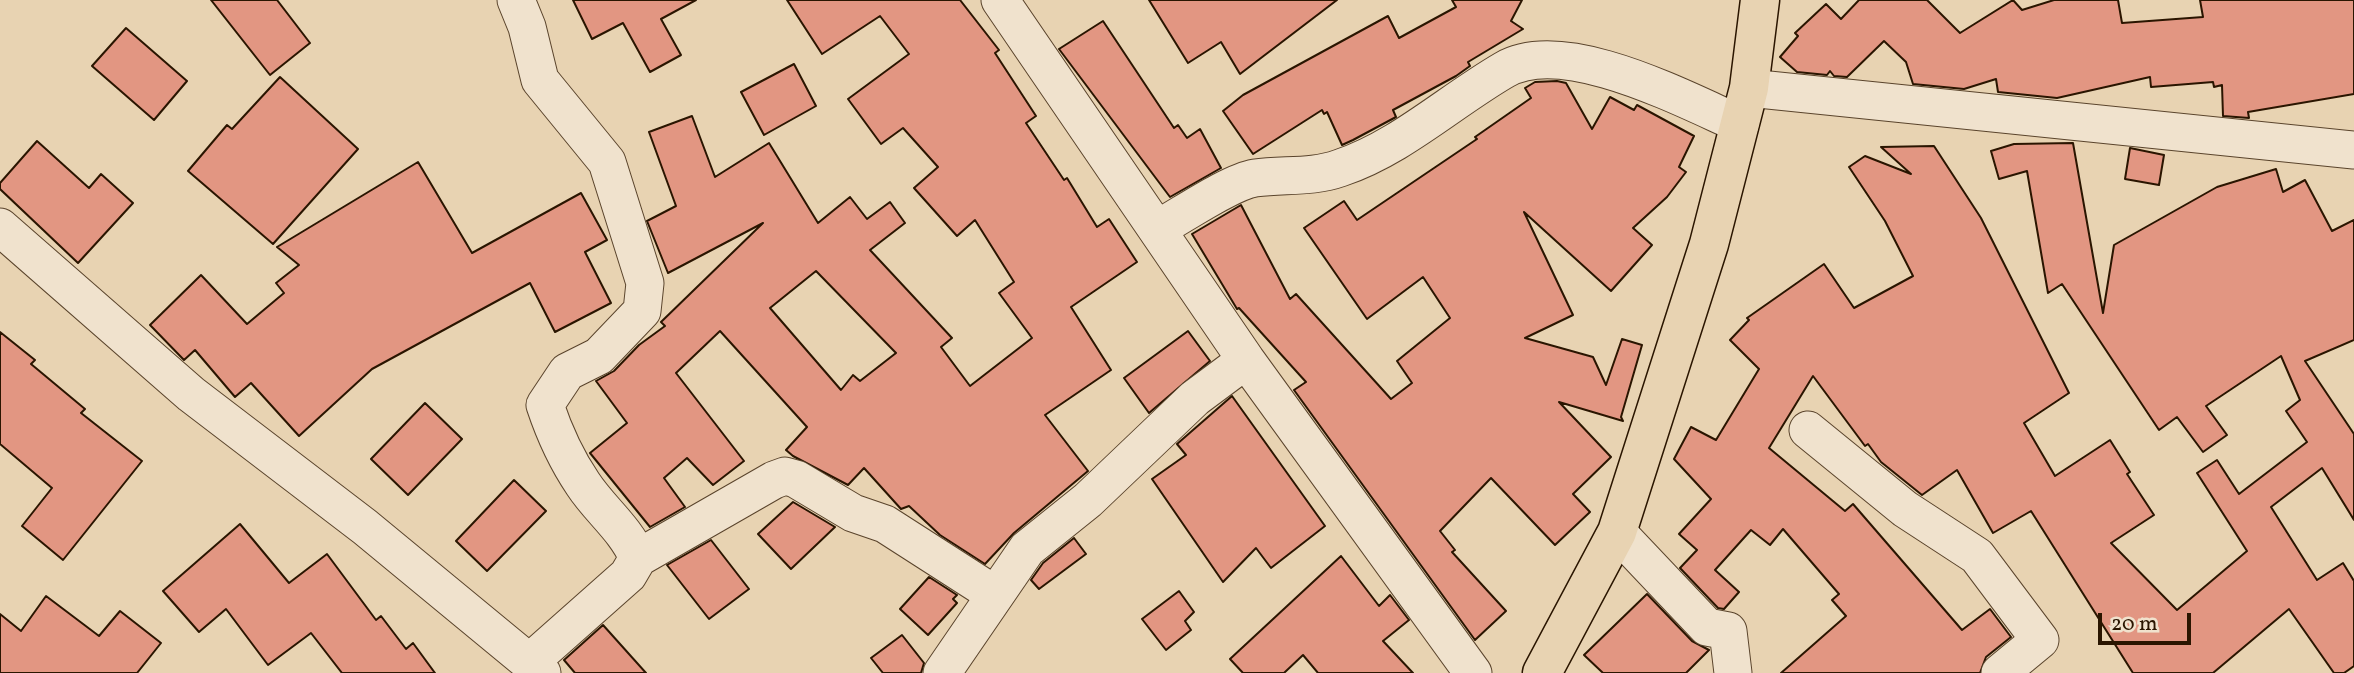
<!DOCTYPE html>
<style>
body{margin:0}
#map{position:relative;width:2354px;height:673px;overflow:hidden;background:#e8d3b2;font-family:Vollkorn,serif}
canvas{display:block}
.scale{position:absolute;left:2098px;top:613px;width:93px;height:32px;box-sizing:border-box;border:4px solid #2a1500;border-top:0;padding-left:9px;font-size:21px;line-height:24px;white-space:nowrap;color:#2a1500;-webkit-text-stroke:5px #f0e2cd;paint-order:stroke}
</style>
<div id="map">
<canvas width="2354" height="673"></canvas>
<div class="scale">20 m</div>
</div>
<script>
const ctx = document.querySelector('canvas').getContext('2d');
ctx.lineJoin = 'round';
function fillPath(path, color) { ctx.fillStyle = color; ctx.fill(path, 'evenodd'); }
function strokePath(path, color, width, dash) { ctx.strokeStyle = color; ctx.lineWidth = width; ctx.lineCap = dash ? 'butt' : 'round'; ctx.setLineDash(dash || []); ctx.stroke(path); }
const building = new Path2D(`
 M211 0H277L310 43 270 75Z
 M573 0H696L661 19 681 55 650 72 623 23 592 39Z
 M787 0H960L999 50 995 53 1036 116 1026 123 1064 180 1067 178 1097 227 1109 219 1137 262 1071 307 1111 370 1045 415 1088 471 1014 533 985 564 940 535 909 506 901 509 864 468 848 485 793 456 786 450 807 427 720 331 676 373 744 461 713 485 687 458 664 478 685 507 650 527 590 453 627 423 596 381 614 371 639 345 665 326 661 322 763 223 668 273 647 221 676 206 649 132 692 116 715 177 769 143 818 223 850 197 867 219 890 202 905 223 870 250 952 338 941 347 970 386 1032 338 999 293 1014 282 975 220 957 236 914 188 938 167 903 128 881 144 848 99 909 54 880 16 822 54ZM816 271 896 353 860 381 853 375 841 390 770 308Z
 M1149 0H1337L1240 74 1221 42 1188 63Z
 M1452 0H1522L1511 21 1523 29 1468 62 1470 66 1456 76 1393 110 1396 117 1353 140 1342 145 1327 112 1324 114 1322 110 1253 154 1223 111 1243 95 1388 16 1399 38 1456 7Z
 M1859 0H1927L1960 33 2013 0 2022 10 2054 0H2118L2122 23 2203 17 2200 0H2354V94L2248 112 2249 118 2223 116 2222 85 2214 87 2213 82 2151 87 2150 77 2057 98 1998 92 1996 79 1964 89 1913 84 1906 62 1884 41 1847 77 1834 76 1830 71 1827 75 1797 72 1780 57 1798 36 1795 33 1826 4 1841 19Z
 M1103 21 1174 128 1178 125 1187 138 1200 129 1221 168 1170 197 1059 49Z
 M126 28 187 81 154 120 92 66Z
 M794 64 816 106 764 135 741 92Z
 M280 77 358 149 273 244 188 171 227 125 232 129Z
 M1557 81 1566 83 1592 129 1610 97 1634 110 1637 105 1694 136 1679 167 1686 172 1667 197 1633 228 1652 245 1611 291 1524 212 1573 315 1525 338 1593 357 1606 385 1622 339 1642 345 1621 417 1623 421 1559 402 1611 457 1573 494 1590 512 1555 545 1491 478 1440 531 1455 550 1452 552 1506 611 1475 640 1294 390 1306 382 1239 308 1237 309 1192 234 1241 205 1290 299 1296 294 1391 399 1412 383 1397 361 1450 318 1423 277 1367 319 1304 228 1344 201 1357 220 1477 139 1475 137 1531 98 1525 88 1535 82Z
 M37 141 89 188 101 174 133 203 78 263 0 189V183Z
 M2073 143 2103 313 2114 245 2217 187 2276 169 2283 192 2305 180 2332 231 2354 220V340L2305 361 2354 434V520L2322 468 2271 507 2317 580 2343 563 2354 581V666L2344 673H2334L2289 609 2213 673H2133L2031 511 1993 533 1957 470 1922 495 1881 462 1868 444 1865 446 1813 376 1769 448 1845 511 1853 504 1962 630 1990 609 2011 637 1986 657 1980 673H1781L1846 616 1832 600 1839 594 1783 529 1770 545 1751 530 1715 570 1739 592 1724 609 1718 608 1680 568 1697 550 1679 534 1711 499 1674 459 1691 427 1716 440 1759 369 1730 340 1749 320 1747 318 1824 264 1854 308 1913 276 1885 221 1849 167 1865 156 1911 174 1881 147 1934 146 1981 218 2069 393 2024 423 2055 476 2110 440 2130 472 2127 474 2154 515 2111 543 2177 610 2247 551 2197 473 2217 460 2239 494 2307 442 2286 411 2300 400 2281 356 2206 406 2227 435 2203 452 2177 417 2159 430 2062 284 2048 293 2027 171 1999 179 1991 151 2014 144Z
 M2130 148 2164 155 2159 185 2125 179Z
 M418 162 472 253 581 193 607 240 585 252 611 303 555 332 530 283 372 369 299 436 251 383 235 397 195 350 184 360 150 325 201 275 247 324 284 293 276 283 299 265 277 247Z
 M1188 331 1210 361 1149 413 1124 378Z
 M0 332 35 360 31 364 85 409 81 413 142 461 63 560 22 526 52 488 0 444Z
 M1232 396 1325 526 1271 568 1256 548 1223 582 1152 479 1186 455 1177 444Z
 M425 403 462 439 408 495 371 459Z
 M514 480 546 511 487 571 456 541Z
 M793 502 835 527 791 569 758 534Z
 M240 524 289 583 327 554 376 620 381 616 406 649 413 643 435 673H342L311 633 268 665 226 609 199 632 163 591Z
 M1074 538 1086 554 1039 589 1031 580 1043 563Z
 M711 540 749 589 709 619 667 565Z
 M1341 556 1379 606 1390 595 1409 620 1383 641 1413 673H1318L1303 655 1284 673H1243L1230 659Z
 M929 577 957 595 953 599 957 603 928 635 900 609Z
 M1179 591 1194 612 1185 621 1191 630 1166 650 1142 619Z
 M1647 594 1692 641 1709 650 1686 673H1603L1584 655Z
 M46 596 99 636 120 611 161 643 137 673H0V614L21 631Z
 M603 625 646 673H575L564 660Z
 M902 635 924 663 921 673H883L871 658Z`);
fillPath(building, '#e29682');
strokePath(building, '#2a1500', 2);
const minor = new Path2D(`
 M516 0 527 27 540 80 607 162 645 283 642 311 599 356 567 372 545 405C554 432 566 459 583 484 600 510 625 528 638 558L628 575 531 661
 M1000 0 1246 360 1473 673
 M1749 88 2354 150
 M0 227 191 394 365 527 542 673
 M1157 229C1181 216 1230 182 1255 178 1284 174 1312 178 1340 168 1400 148 1449 102 1504 70 1563 35 1683 99 1740 124
 M1808 430 1905 509 1977 556 2040 640 2000 673
 M1617 532 1707 627 1728 631 1733 673
 M638 558 774 480 785 476 796 479 853 513 885 524 994 594
 M942 673 1027 549 1088 500 1195 398 1246 360`);
const major = new Path2D(`
 M1542 673 1617 532 1709 244 1749 88 1760 0`);
strokePath(minor, '#5a442c', 39);
strokePath(major, '#2a1500', 41);
strokePath(minor, '#f0e2cd', 37);
strokePath(major, '#e8d3b2', 38);
</script>
